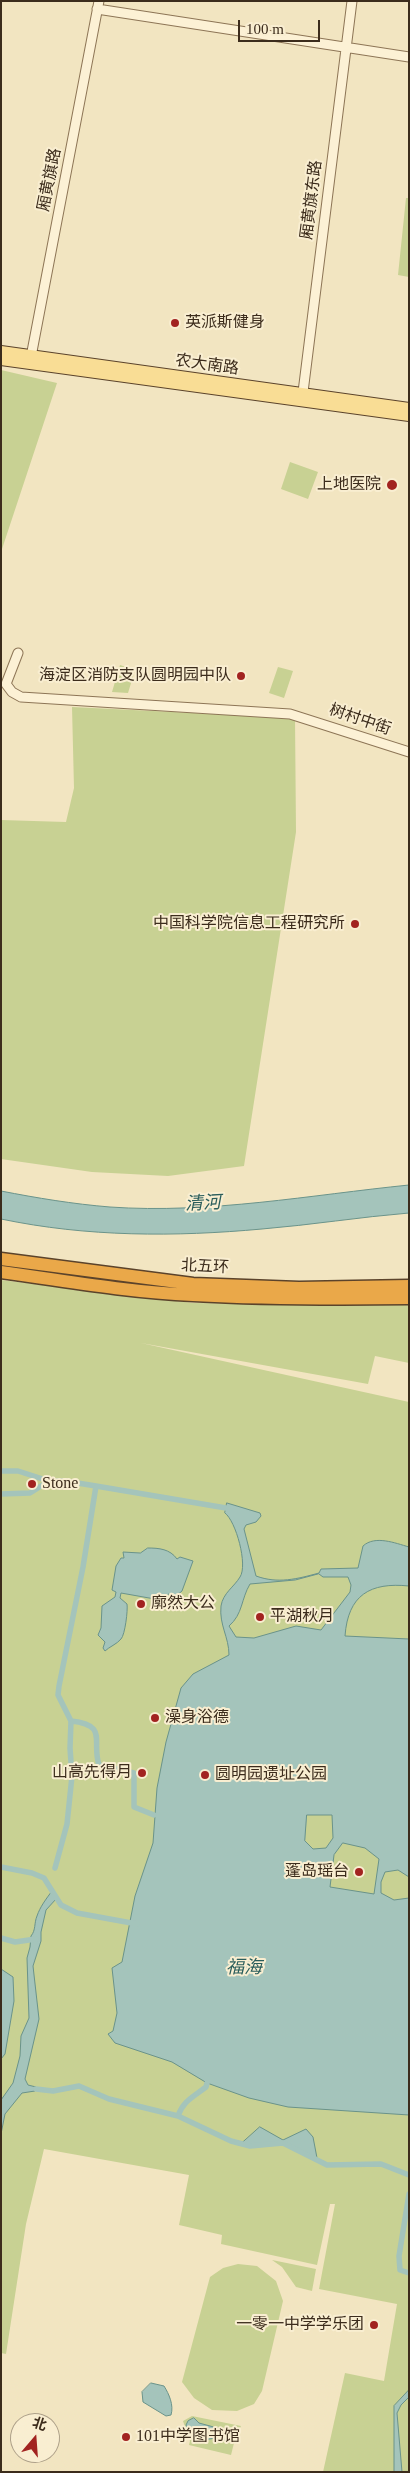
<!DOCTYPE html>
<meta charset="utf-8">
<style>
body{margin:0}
#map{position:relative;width:410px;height:2473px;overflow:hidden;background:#f2e5c1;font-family:"Times New Roman","Noto Sans SC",serif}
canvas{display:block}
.frame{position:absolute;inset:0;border:2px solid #3c2c1c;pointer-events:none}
.north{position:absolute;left:10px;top:2413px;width:50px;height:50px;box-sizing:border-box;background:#f9eed1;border:1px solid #ada089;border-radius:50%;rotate:18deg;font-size:14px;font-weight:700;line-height:20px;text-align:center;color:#3c2c1c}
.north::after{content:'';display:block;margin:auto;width:18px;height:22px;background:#a22320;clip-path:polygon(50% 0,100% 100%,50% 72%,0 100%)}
.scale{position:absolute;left:238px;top:20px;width:82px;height:22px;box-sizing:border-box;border:2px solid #3c2c1c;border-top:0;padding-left:6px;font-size:15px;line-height:18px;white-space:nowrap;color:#3c2c1c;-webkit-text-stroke:4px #f9eed1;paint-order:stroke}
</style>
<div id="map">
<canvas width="410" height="2473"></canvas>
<div class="frame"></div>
<div class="north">北</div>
<div class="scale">100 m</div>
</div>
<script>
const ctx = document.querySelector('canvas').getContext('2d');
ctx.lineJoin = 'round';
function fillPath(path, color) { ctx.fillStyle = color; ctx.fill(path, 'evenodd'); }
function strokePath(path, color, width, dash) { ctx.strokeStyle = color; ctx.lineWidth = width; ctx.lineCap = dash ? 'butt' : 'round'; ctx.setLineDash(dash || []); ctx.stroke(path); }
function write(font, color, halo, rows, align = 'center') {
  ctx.font = font + ' "Times New Roman","Noto Sans SC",serif'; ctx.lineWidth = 4; ctx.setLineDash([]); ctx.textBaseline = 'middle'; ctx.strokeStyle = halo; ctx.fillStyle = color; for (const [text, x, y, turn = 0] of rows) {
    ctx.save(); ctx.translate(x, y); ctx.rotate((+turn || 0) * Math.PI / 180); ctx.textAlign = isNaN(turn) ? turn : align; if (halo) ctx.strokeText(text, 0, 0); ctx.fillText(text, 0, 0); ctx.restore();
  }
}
fillPath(new Path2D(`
 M406 198H409V277L398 275Z
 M1 370 57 383 1 552Z
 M290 462 318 472 308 499 281 489Z
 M120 665 135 670 128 693 112 692Z
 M278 667 293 671 284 698 269 693Z
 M72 707 295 718 296 832 244 1166 168 1176 92 1172 1 1159V820L66 822 74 788Z
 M1 1280 193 1303 409 1305V1363L375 1356 368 1384 141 1343 409 1402V2472H323L345 2373 384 2381 397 2304 319 2289 335 2204H330L317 2265 221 2244 222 2235 179 2225 189 2175 44 2149 26 2224 6 2354 1 2353Z
 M272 2260 316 2269 312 2291 296 2287 282 2267Z
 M238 2264 257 2266 276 2281 283 2301 262 2391 254 2404 237 2411 212 2410 194 2398 182 2382 210 2277 223 2268Z
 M192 2416 241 2426 235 2439 231 2455 189 2445 190 2441 183 2421Z`), '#c8d193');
const water = new Path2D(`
 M409 1185V1213C360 1217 311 1225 262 1229 175 1237 87 1237 1 1219V1191C37 1198 73 1204 110 1207 210 1214 310 1195 409 1185Z
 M227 1503 260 1513 261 1516 256 1522 246 1525 244 1529 256 1576C278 1584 297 1579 319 1573L321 1569 358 1568 363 1546C375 1535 395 1543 409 1547V1586C370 1582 348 1595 345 1636L409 1639V1877L398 1870 385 1872 381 1882V1893L394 1900 409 1898V2115L288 2107 249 2098 207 2083 172 2062 115 2043 108 2034 113 2031 117 2013 112 1968 122 1962 135 1896 153 1843 157 1788 166 1742 181 1688 193 1674 229 1655C229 1637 219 1625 221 1606 223 1593 234 1587 240 1577 248 1565 236 1521 225 1513ZM319 1574 323 1577H348L351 1585 350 1592 321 1630 296 1626 254 1638 236 1637 229 1626C243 1614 241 1599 250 1584L295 1580ZM307 1815H332L333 1838 326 1848 313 1849 305 1841ZM343 1843 365 1848 379 1859 374 1894 330 1887 334 1855Z
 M148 1548C159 1548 170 1549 177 1559L180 1557 193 1561 182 1591 176 1596 168 1594 166 1601 121 1593 120 1598 127 1604C128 1610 125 1635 121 1639 117 1644 109 1647 105 1651L103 1648 105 1642 98 1635 101 1628 102 1606 115 1597 116 1592 112 1590 116 1566 121 1558H124L123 1552 140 1553Z
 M52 1891 56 1899 46 1910 41 1932V1941L33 1966 39 2019 25 2079 28 2085 36 2087 35 2091 22 2093 5 2114 1 2134V2100L13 2083 20 2056 21 2036 29 2018 27 1958 30 1947 31 1936C36 1930 34 1923 37 1916 40 1907 46 1899 52 1891Z
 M1 1969 13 1977 14 2001 5 2054 1 2059Z
 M260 2127 283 2140 306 2129 313 2137 317 2158 316 2160 283 2143 250 2146 241 2144Z
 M151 2383 164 2386C169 2394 174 2405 171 2415L166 2416 143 2402 142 2392Z
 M409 2390V2397L401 2405 397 2413 402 2472H394V2406Z
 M194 2418 199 2423 221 2429 227 2438 224 2441 216 2438 203 2440 190 2436 186 2425 188 2421Z`);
fillPath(water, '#a4c4bb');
strokePath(water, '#6a938a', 1);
strokePath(new Path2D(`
 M1 1471H18L49 1481
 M1 1494 30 1493 49 1481H65L96 1486
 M71 1721C109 1725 91 1741 99 1765L134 1773V1807L154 1815
 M1 1867 32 1873 44 1878 61 1905 77 1913 137 1924
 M55 1868 67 1824 72 1776 70 1748 71 1721 58 1695 59 1686 83 1567 96 1486 226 1508
 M1 1938 15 1942 36 1939
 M36 2089 53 2091 79 2086 109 2099 178 2116 231 2141 250 2146 283 2143 327 2165 381 2164 409 2175
 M178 2116C183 2101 193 2097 206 2087L207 2083
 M409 2194 399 2256 400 2270 409 2273`), '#a4c4bb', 5.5);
const minor = new Path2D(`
 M97 9 409 57
 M30 362 99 1
 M302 400 352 1
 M18 653 6 684 12 692 21 697 290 714 409 752`);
const major = new Path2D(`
 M1 351 409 408
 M1 360 409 416`);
const highway = new Path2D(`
 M1 1259 193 1284 299 1288 409 1286
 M1 1272C65 1281 129 1292 193 1295 265 1299 337 1299 409 1298`);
strokePath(minor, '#8d7556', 11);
strokePath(major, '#5b432b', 12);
strokePath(highway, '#5b432b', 15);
strokePath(minor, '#fcf1d5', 9);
strokePath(major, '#f9dd95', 10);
strokePath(highway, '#eaa849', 12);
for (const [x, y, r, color] of [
 [175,323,5,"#a22320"],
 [392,485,6,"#a22320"],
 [241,676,5,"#a22320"],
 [355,924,5,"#a22320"],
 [32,1484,5,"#a22320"],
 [141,1604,5,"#a22320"],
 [260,1617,5,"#a22320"],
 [155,1718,5,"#a22320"],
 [142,1773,5,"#a22320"],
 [205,1775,5,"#a22320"],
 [359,1872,5,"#a22320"],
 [374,2325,5,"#a22320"],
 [126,2437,5,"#a22320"]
]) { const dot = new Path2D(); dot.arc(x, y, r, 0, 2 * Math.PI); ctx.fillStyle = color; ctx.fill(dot); strokePath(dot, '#f9eed1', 2); }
write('16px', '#3c2c1c', '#f9eed1', [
 ["厢黄旗路",50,180,-79],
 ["厢黄旗东路",312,200,-83],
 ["农大南路",207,365,8],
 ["树村中街",360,720,19],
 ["北五环",205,1267,3]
]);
write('16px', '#3c2c1c', '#f9eed1', [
 ["英派斯健身",185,323],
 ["上地医院",381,485,"right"],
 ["海淀区消防支队圆明园中队",231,676,"right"],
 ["中国科学院信息工程研究所",345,924,"right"],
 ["Stone",42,1484],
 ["廓然大公",151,1604],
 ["平湖秋月",270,1617],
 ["澡身浴德",165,1718],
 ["山高先得月",132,1773,"right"],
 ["圆明园遗址公园",215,1775],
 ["蓬岛瑶台",349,1872,"right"],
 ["一零一中学学乐团",364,2325,"right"],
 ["101中学图书馆",136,2437]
], 'left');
write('italic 18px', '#2a5d5b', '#f9eed1', [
 ["清河",203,1204,-3],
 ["福海",244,1968]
]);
</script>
